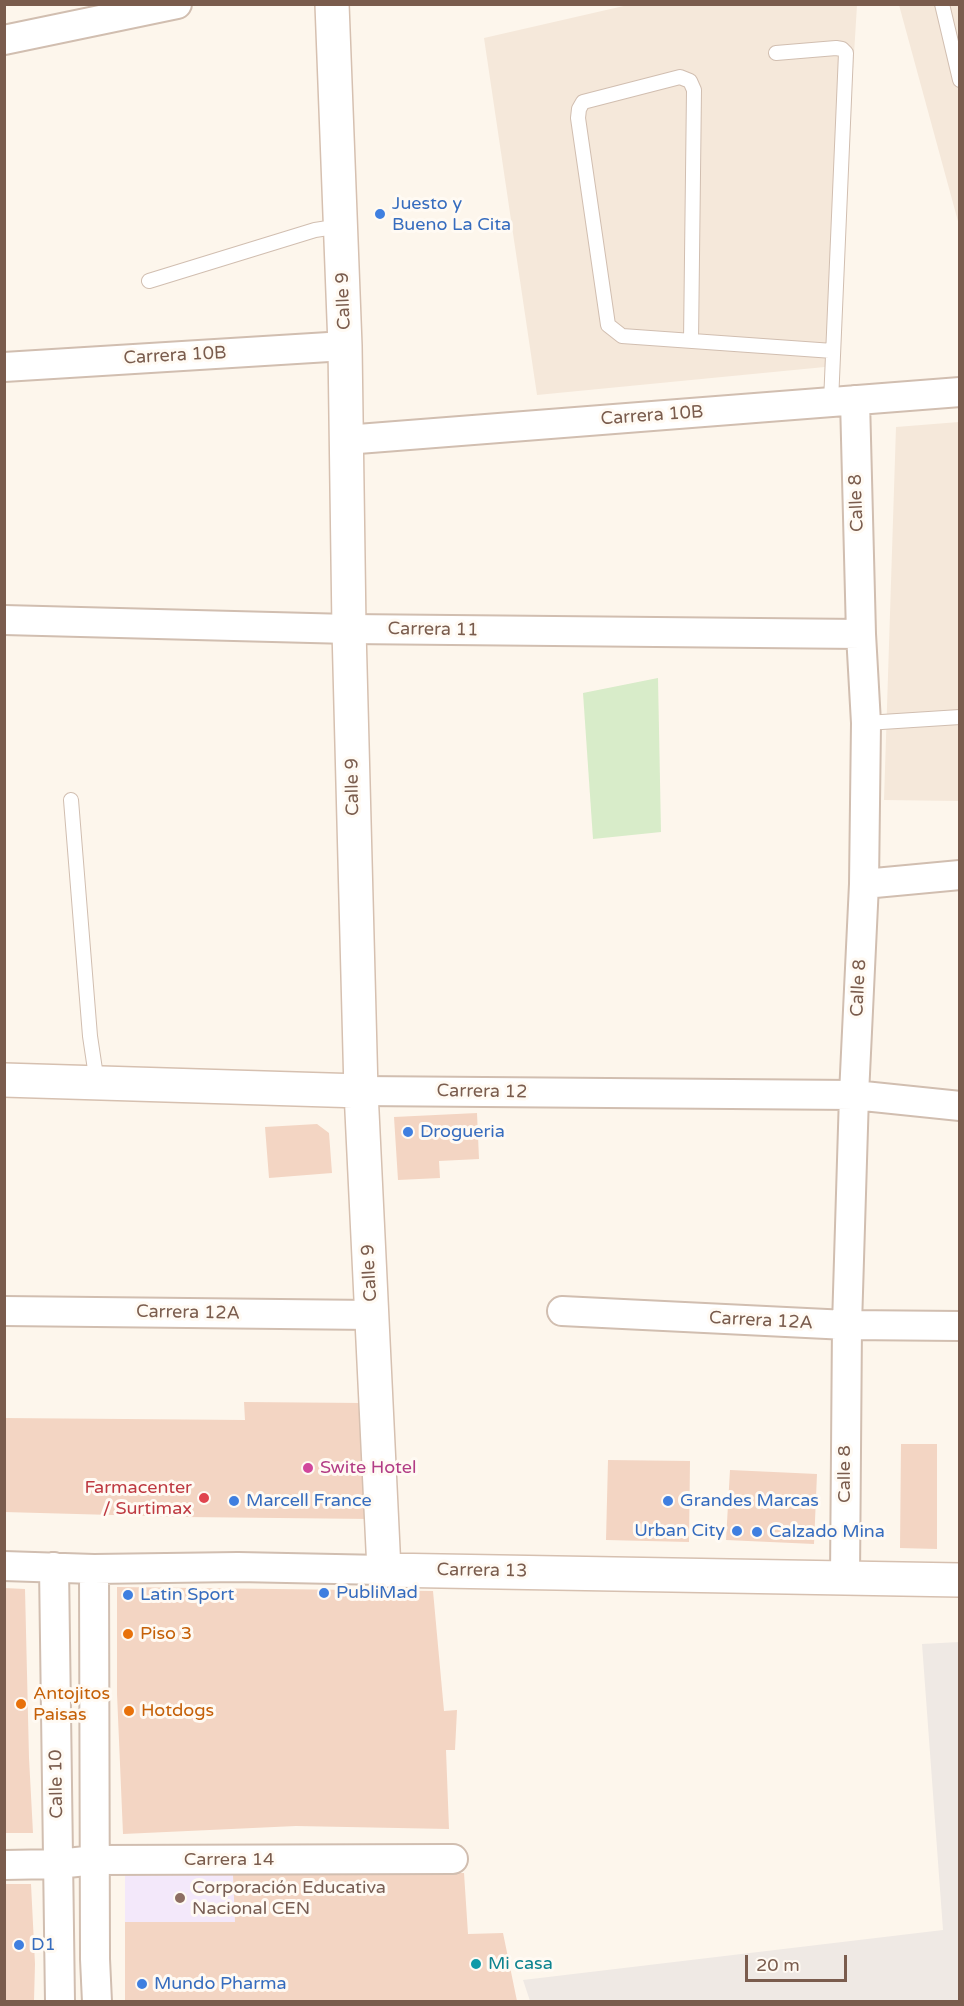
<!DOCTYPE html>
<meta charset="utf-8">
<style>
body{margin:0}
#map{position:relative;width:964px;height:2006px;overflow:hidden;background:#fdf6ec;font-family:"Varela Round",sans-serif}
canvas{display:block}
.frame{position:absolute;inset:0;border:6px solid #7a5c4d;pointer-events:none}
.scale{position:absolute;left:745px;top:1955px;width:102px;height:27px;box-sizing:border-box;border:3px solid #7a5c4d;border-top:0;padding-left:8px;font-size:18px;line-height:21px;white-space:nowrap;color:#7a5c4d;-webkit-text-stroke:4px #fffaf3;paint-order:stroke}
</style>
<div id="map">
<canvas width="964" height="2006"></canvas>
<div class="frame"></div>
<div class="scale">20 m</div>
</div>
<script>
const ctx = document.querySelector('canvas').getContext('2d');
ctx.lineJoin = 'round';
function fillPath(path, color) { ctx.fillStyle = color; ctx.fill(path, 'evenodd'); }
function strokePath(path, color, width, dash) { ctx.strokeStyle = color; ctx.lineWidth = width; ctx.lineCap = dash ? 'butt' : 'round'; ctx.setLineDash(dash || []); ctx.stroke(path); }
function write(font, color, halo, rows, align = 'center') {
  ctx.font = font + ' "Varela Round",sans-serif'; ctx.lineWidth = 6; ctx.setLineDash([]); ctx.textBaseline = 'middle'; ctx.strokeStyle = halo; ctx.fillStyle = color; for (const [text, x, y, turn = 0] of rows) {
    ctx.save(); ctx.translate(x, y); ctx.rotate((+turn || 0) * Math.PI / 180); ctx.textAlign = isNaN(turn) ? turn : align; if (halo) ctx.strokeText(text, 0, 0); ctx.fillText(text, 0, 0); ctx.restore();
  }
}
fillPath(new Path2D(`
 M628 5H857L835 366 537 395 484 38Z
 M899 5H959V225Z
 M959 422V801L884 800 896 427Z`), '#f5e8da');
fillPath(new Path2D(`
 M959 1642V2001H530L523 1980 943 1930 922 1644Z`), '#efe9e4');
fillPath(new Path2D(`
 M125 1874 233 1875 235 1922H125Z`), '#f3e8fa');
fillPath(new Path2D(`
 M658 678 661 832 593 839 583 693Z`), '#d8ecc9');
fillPath(new Path2D(`
 M477 1113 479 1159 439 1161 440 1178 398 1180 394 1117Z
 M317 1124 329 1133 332 1173 269 1178 265 1127Z
 M244 1402 363 1403 372 1519 185 1517 4 1512V1418L245 1420Z
 M901 1444H937V1549L900 1548Z
 M608 1460 690 1461 689 1542 606 1540Z
 M730 1470 817 1474 814 1544 726 1540Z
 M117 1587 433 1591 444 1711 457 1710 455 1750H446L449 1829 296 1826 123 1834 117 1694Z
 M4 1588 25 1589 29 1758 33 1833H4Z
 M302 1873H464L468 1934 503 1933 517 2001H125V1922H235L233 1875Z
 M4 1884H31L35 1964 34 2001H4Z`), '#f3d5c3');
const service = new Path2D(`
 M942 4 960 80
 M776 53 836 48 842 49 846 53 831 402
 M149 281 315 230 341 226
 M691 341 694 90 690 81 680 77 583 102 579 109 578 118 608 325 622 336 833 351
 M866 723 960 717
 M71 800 90 1036 97 1083`);
const minor = new Path2D(`
 M4 40 177 4
 M4 367 345 346
 M345 440 960 392
 M4 620 349 629 861 634
 M864 884 960 875
 M361 1091 854 1095 960 1106
 M4 1311 372 1315
 M562 1311 847 1325 960 1326
 M4 1566 94 1569 238 1567 384 1570
 M54 1567 60 2002
 M94 1569 95 1959 97 2002
 M845 1577 847 1325 854 1095 864 884 866 723 861 634 855 400
 M4 1865 58 1864 95 1860 453 1859`);
const secondary = new Path2D(`
 M332 4 345 346 349 629 361 1091 384 1570 960 1580
 M4 1080 361 1091`);
strokePath(service, '#d1beb0', 16);
strokePath(minor, '#d1beb0', 32);
strokePath(secondary, '#d6c0b0', 36);
strokePath(service, '#fff', 14);
strokePath(minor, '#fff', 28);
strokePath(secondary, '#fff', 33);
for (const [x, y, r, color] of [
 [380,214,6,"#3f7fe0"],
 [408,1132,6,"#3f7fe0"],
 [308,1468,6,"#d1479c"],
 [204,1498,6,"#e0444e"],
 [234,1501,6,"#3f7fe0"],
 [668,1501,6,"#3f7fe0"],
 [737,1531,6,"#3f7fe0"],
 [757,1532,6,"#3f7fe0"],
 [324,1593,6,"#3f7fe0"],
 [128,1595,6,"#3f7fe0"],
 [128,1634,6,"#e8710a"],
 [21,1704,6,"#e8710a"],
 [129,1711,6,"#e8710a"],
 [180,1898,6,"#8d6e63"],
 [19,1945,6,"#3f7fe0"],
 [476,1964,6,"#0f9aa8"],
 [142,1984,6,"#3f7fe0"]
]) { const dot = new Path2D(); dot.arc(x, y, r, 0, 2 * Math.PI); ctx.fillStyle = color; ctx.fill(dot); strokePath(dot, '#fffaf3', 2); }
write('18px', '#366cbe', '#fffaf3', [
 ["Juesto y",392,204],
 ["Bueno La Cita",392,225],
 ["Drogueria",420,1132],
 ["Marcell France",246,1501],
 ["Grandes Marcas",680,1501],
 ["Urban City",725,1531,"right"],
 ["Calzado Mina",769,1532],
 ["PubliMad",336,1593],
 ["Latin Sport",140,1595],
 ["D1",31,1945],
 ["Mundo Pharma",154,1984]
], 'left');
write('18px', '#7a5c4d', '#fffaf3', [
 ["Calle 9",344,301,-92],
 ["Carrera 10B",175,356,-3],
 ["Carrera 10B",652,416,-4],
 ["Calle 8",857,503,-92],
 ["Carrera 11",433,630,1],
 ["Calle 9",353,787,-91],
 ["Calle 8",859,988,-87],
 ["Carrera 12",482,1092,1],
 ["Calle 9",370,1273,-93],
 ["Carrera 12A",188,1313,1],
 ["Carrera 12A",761,1321,3],
 ["Calle 8",845,1474,-90],
 ["Carrera 13",482,1571,1],
 ["Calle 10",57,1784,-91],
 ["Carrera 14",229,1860]
]);
write('18px', '#b23c85', '#fffaf3', [
 ["Swite Hotel",320,1468]
], 'left');
write('18px', '#be3a42', '#fffaf3', [
 ["Farmacenter",192,1488],
 ["/ Surtimax",192,1509]
], 'right');
write('18px', '#c56008', '#fffaf3', [
 ["Piso 3",140,1634],
 ["Antojitos",33,1694],
 ["Paisas",33,1715],
 ["Hotdogs",141,1711]
], 'left');
write('18px', '#785e54', '#fffaf3', [
 ["Corporación Educativa",192,1888],
 ["Nacional CEN",192,1909]
], 'left');
write('18px', '#0d838f', '#fffaf3', [
 ["Mi casa",488,1964]
], 'left');
</script>
